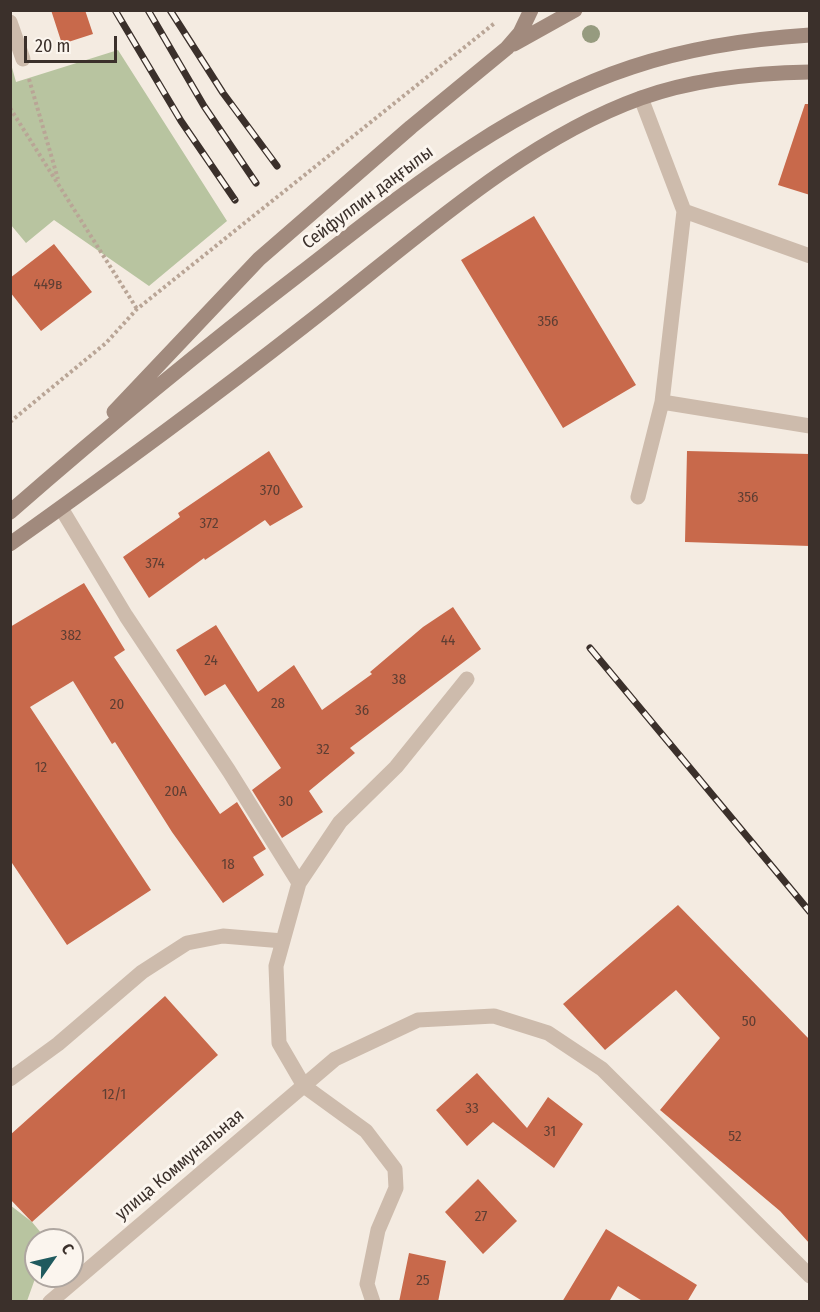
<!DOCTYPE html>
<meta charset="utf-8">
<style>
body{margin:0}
#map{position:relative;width:820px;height:1312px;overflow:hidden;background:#f4ebe1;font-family:"Fira Sans Condensed",sans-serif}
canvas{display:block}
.frame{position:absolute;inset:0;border:12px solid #3b302b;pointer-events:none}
.north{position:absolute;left:24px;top:1228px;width:60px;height:60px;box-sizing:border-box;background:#fbf5ee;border:2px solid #aea6a0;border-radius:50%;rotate:56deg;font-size:16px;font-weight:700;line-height:24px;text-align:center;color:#3b302b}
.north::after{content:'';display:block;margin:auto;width:21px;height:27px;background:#1f5a5e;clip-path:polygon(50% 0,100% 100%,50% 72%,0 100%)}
.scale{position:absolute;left:24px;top:36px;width:93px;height:27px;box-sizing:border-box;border:3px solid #3b302b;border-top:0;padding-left:8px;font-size:18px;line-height:21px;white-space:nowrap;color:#3b302b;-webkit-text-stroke:4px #fbf5ee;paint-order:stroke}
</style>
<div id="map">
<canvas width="820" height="1312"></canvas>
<div class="frame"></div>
<div class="north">С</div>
<div class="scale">20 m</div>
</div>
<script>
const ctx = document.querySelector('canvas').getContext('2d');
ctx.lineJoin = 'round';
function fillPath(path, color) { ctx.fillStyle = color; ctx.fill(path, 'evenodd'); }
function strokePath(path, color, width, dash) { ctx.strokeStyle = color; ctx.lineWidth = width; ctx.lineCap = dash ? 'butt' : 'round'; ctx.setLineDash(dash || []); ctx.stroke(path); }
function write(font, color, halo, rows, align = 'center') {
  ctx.font = font + ' "Fira Sans Condensed",sans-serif'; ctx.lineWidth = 6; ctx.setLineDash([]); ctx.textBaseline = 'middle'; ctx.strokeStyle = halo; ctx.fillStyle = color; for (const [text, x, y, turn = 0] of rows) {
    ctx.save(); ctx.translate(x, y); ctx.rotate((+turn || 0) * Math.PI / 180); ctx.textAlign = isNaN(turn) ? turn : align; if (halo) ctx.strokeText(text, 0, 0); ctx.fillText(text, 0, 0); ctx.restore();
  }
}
fillPath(new Path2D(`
 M118 50 227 221 149 286 54 220 26 243 11 225V64L16 82Z
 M10 1205 32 1222 47 1240H36V1276L27 1301H11Z`), '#b8c4a0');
fillPath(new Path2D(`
 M51 10H85L93 34 62 44Z
 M805 104H810V195L778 185Z
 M534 216 636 385 563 428 461 260Z
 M54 244 92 292 41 331 10 292V278Z
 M269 451 303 507 270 526 265 520 205 560 204 558 149 598 123 557 180 517 178 513Z
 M687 451 810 454V546L685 542Z
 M84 583 125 650 114 657 220 814 237 802 266 849 253 857 264 875 223 903 172 832 115 742 112 744 73 681 30 707 151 890 67 945 10 860V627Z
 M453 607 481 649 350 748 355 753 309 791 323 812 282 838 252 790 281 768 225 684 205 696 176 650 216 625 258 692 294 665 322 710 372 674 370 672 423 627Z
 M678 905 810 1040V1244L780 1211 660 1110 720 1038 676 990 605 1050 563 1004Z
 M165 996 218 1055 32 1222 10 1199V1135Z
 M477 1073 527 1128 548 1097 583 1124 554 1168 493 1122 467 1146 436 1110Z
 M478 1179 517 1221 483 1254 445 1212Z
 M606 1229 697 1285 687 1302H644L618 1286 609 1302H562Z
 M409 1253 446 1261 438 1302H399Z`), '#c8694b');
strokePath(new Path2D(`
 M29 79 58 179
 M10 108 137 309
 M10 422 106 343 137 309 496 22`), '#b9a596', 4, [3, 3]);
strokePath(new Path2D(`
 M641 98 684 211 662 402
 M684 211 810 256
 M638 497 662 402 810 426
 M61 508 126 616 229 771 299 883
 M10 1079 58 1044 142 972 187 943 223 936 283 941
 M50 1302 335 1059 418 1020 494 1016 548 1033 602 1069 810 1276
 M373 1302 367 1284 378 1230 396 1188 395 1169 366 1131 304 1086 279 1043 276 966 299 883 340 822 396 767 467 679`), '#cdbbac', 15);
strokePath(new Path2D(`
 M10 22 23 59`), '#cdbbac', 15);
strokePath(new Path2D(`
 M514 44 575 10
 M114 412 259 259 411 127 507 48 520 33 531 10
 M10 512C105 429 202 349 301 273 403 194 507 108 632 67 689 48 749 39 810 35
 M10 544C110 473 208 401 304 326 407 247 518 142 641 98 694 79 753 73 810 72`), '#a18a7d', 15);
const rail = new Path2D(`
 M115 10 181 121 235 200
 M148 10 204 106 256 183
 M170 10 223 93 277 166
 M590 648 810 912`);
strokePath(rail, '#3b302b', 7);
strokePath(rail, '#fbf5ee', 4.5, [14]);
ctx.fillStyle = '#969b7f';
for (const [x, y] of [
 [591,34]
]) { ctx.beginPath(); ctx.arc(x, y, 9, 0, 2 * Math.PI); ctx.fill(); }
write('15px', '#5e3e33', null, [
 ["449в",48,285],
 ["356",548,322],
 ["370",270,491],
 ["356",748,498],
 ["372",209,524],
 ["374",155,564],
 ["382",71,636],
 ["44",448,641],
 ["24",211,661],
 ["38",399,680],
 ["28",278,704],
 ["20",117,705],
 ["36",362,711],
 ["32",323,750],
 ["12",41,768],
 ["20А",176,792],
 ["30",286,802],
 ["18",228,865],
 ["50",749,1022],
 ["12/1",114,1095],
 ["33",472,1109],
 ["31",550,1132],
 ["52",735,1137],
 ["27",481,1217],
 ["25",423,1281]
]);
write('18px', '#3b302b', '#fbf5ee', [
 ["Сейфуллин даңғылы",368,198,-37],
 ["улица Коммунальная",180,1165,-40]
]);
</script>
